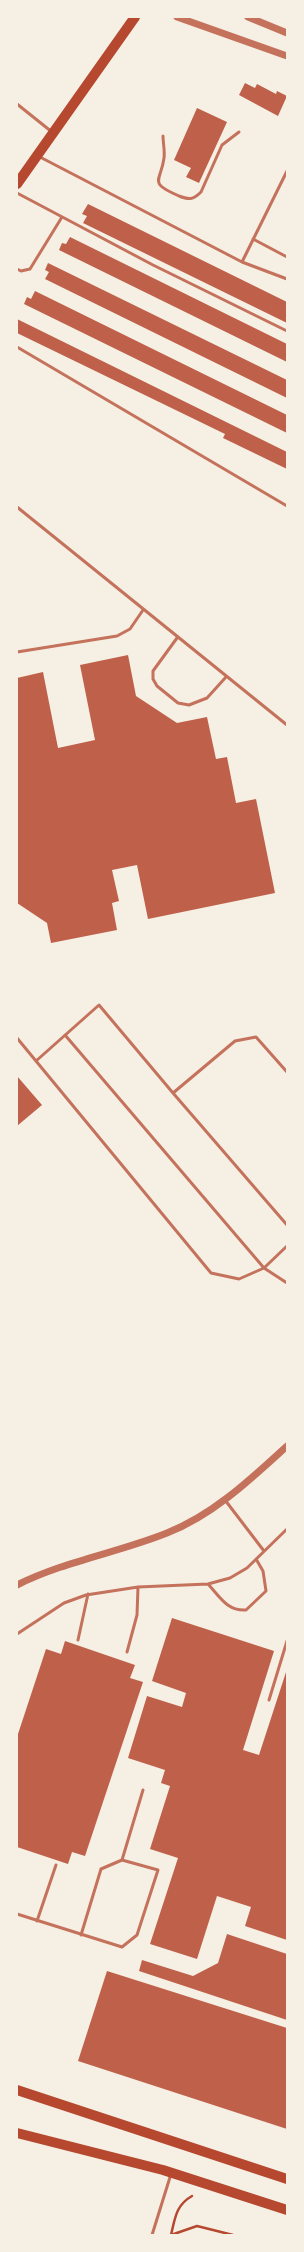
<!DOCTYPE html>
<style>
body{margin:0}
#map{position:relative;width:304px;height:2252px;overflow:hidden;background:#f6efe4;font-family:Raleway,sans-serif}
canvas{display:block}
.frame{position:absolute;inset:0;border:18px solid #f6efe4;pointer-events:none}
</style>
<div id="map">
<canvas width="304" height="2252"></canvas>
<div class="frame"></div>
</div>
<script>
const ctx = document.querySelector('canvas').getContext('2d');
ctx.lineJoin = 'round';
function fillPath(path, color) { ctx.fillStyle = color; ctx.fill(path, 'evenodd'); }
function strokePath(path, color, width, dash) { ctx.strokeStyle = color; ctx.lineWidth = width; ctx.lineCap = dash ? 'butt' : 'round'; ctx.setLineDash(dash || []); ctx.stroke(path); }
fillPath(new Path2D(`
 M245 83 255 88 257 84 276 94 277 91 287 96 278 116 239 95Z
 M197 108 227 122 199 183 186 177 191 168 174 160Z
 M88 204 287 302V323L83 223 87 216 82 214Z
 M70 237 287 344V362L59 250 62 243 66 244Z
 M48 263 287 380V398L45 279 49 272 45 270Z
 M35 291 287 415V433L24 304 27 297 31 299Z
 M17 319 287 452V469L223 438 225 434 17 333Z
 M128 655 136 696 177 723 207 717 216 759 227 757 236 803 256 799 275 893 148 919 137 865 112 870 119 901 112 903 117 930 51 943 47 923 17 903V678L43 672 58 748 95 740 80 665Z
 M17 1076 42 1105 17 1126Z
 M172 1618 274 1651 243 1750 259 1755 287 1669V1940L245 1926 251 1907 217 1896 197 1959 150 1944 178 1858 150 1849 170 1786 161 1783 165 1770 128 1758 147 1696 182 1707 186 1693 152 1681Z
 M65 1641 135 1665 130 1678 143 1682 85 1856 72 1852 68 1864 17 1847V1737L46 1649 61 1654Z
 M227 1934 287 1954V2020L139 1971 142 1960 193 1976 218 1963Z
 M107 1971 287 2028V2129L78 2061Z`), '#bf614a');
strokePath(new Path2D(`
 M171 2235 197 2226 233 2235
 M171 2235C175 2218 176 2205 192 2196`), '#b5482f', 2.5);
strokePath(new Path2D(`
 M17 104 52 132
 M163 136C163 143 165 151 164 158 161 182 147 182 179 196 189 200 193 200 201 192L222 145 239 132
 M38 156 242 262 287 279
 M17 193 153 265 287 331
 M253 239 287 257
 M242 262 287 171
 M17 269 21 271 30 269 62 217
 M17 347 287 506
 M17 507 287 725
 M177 638 153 671V679L157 686 178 703 189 705 207 698 226 677
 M17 652 117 636 130 629 143 610
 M65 1035 264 1268 287 1283
 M17 1038 211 1273 239 1279 264 1268 287 1246
 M36 1061 99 1005 173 1093
 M287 1072 256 1037 235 1041 173 1093 287 1225
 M225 1500 264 1551
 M208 1584C220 1597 227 1611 246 1610L266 1591 263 1571 256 1559
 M17 1634 64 1603 86 1595 138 1587 208 1584 230 1578 247 1568 287 1529
 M78 1640 88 1594
 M127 1652 137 1615 138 1587
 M269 1700 287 1641
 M122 1860 143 1790
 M17 1914 122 1947 137 1935 158 1870 122 1860 101 1869 81 1935
 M37 1921 56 1865
 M152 2235 171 2174`), '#c5725c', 3);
strokePath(new Path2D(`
 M177 17 287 56
 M248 17 287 33
 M17 1585C65 1561 117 1553 167 1533 213 1515 251 1479 287 1446`), '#c5725c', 7);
strokePath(new Path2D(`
 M17 184 135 17
 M17 2090 287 2179
 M17 2133 163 2170 287 2210`), '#b5482f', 10);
</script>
